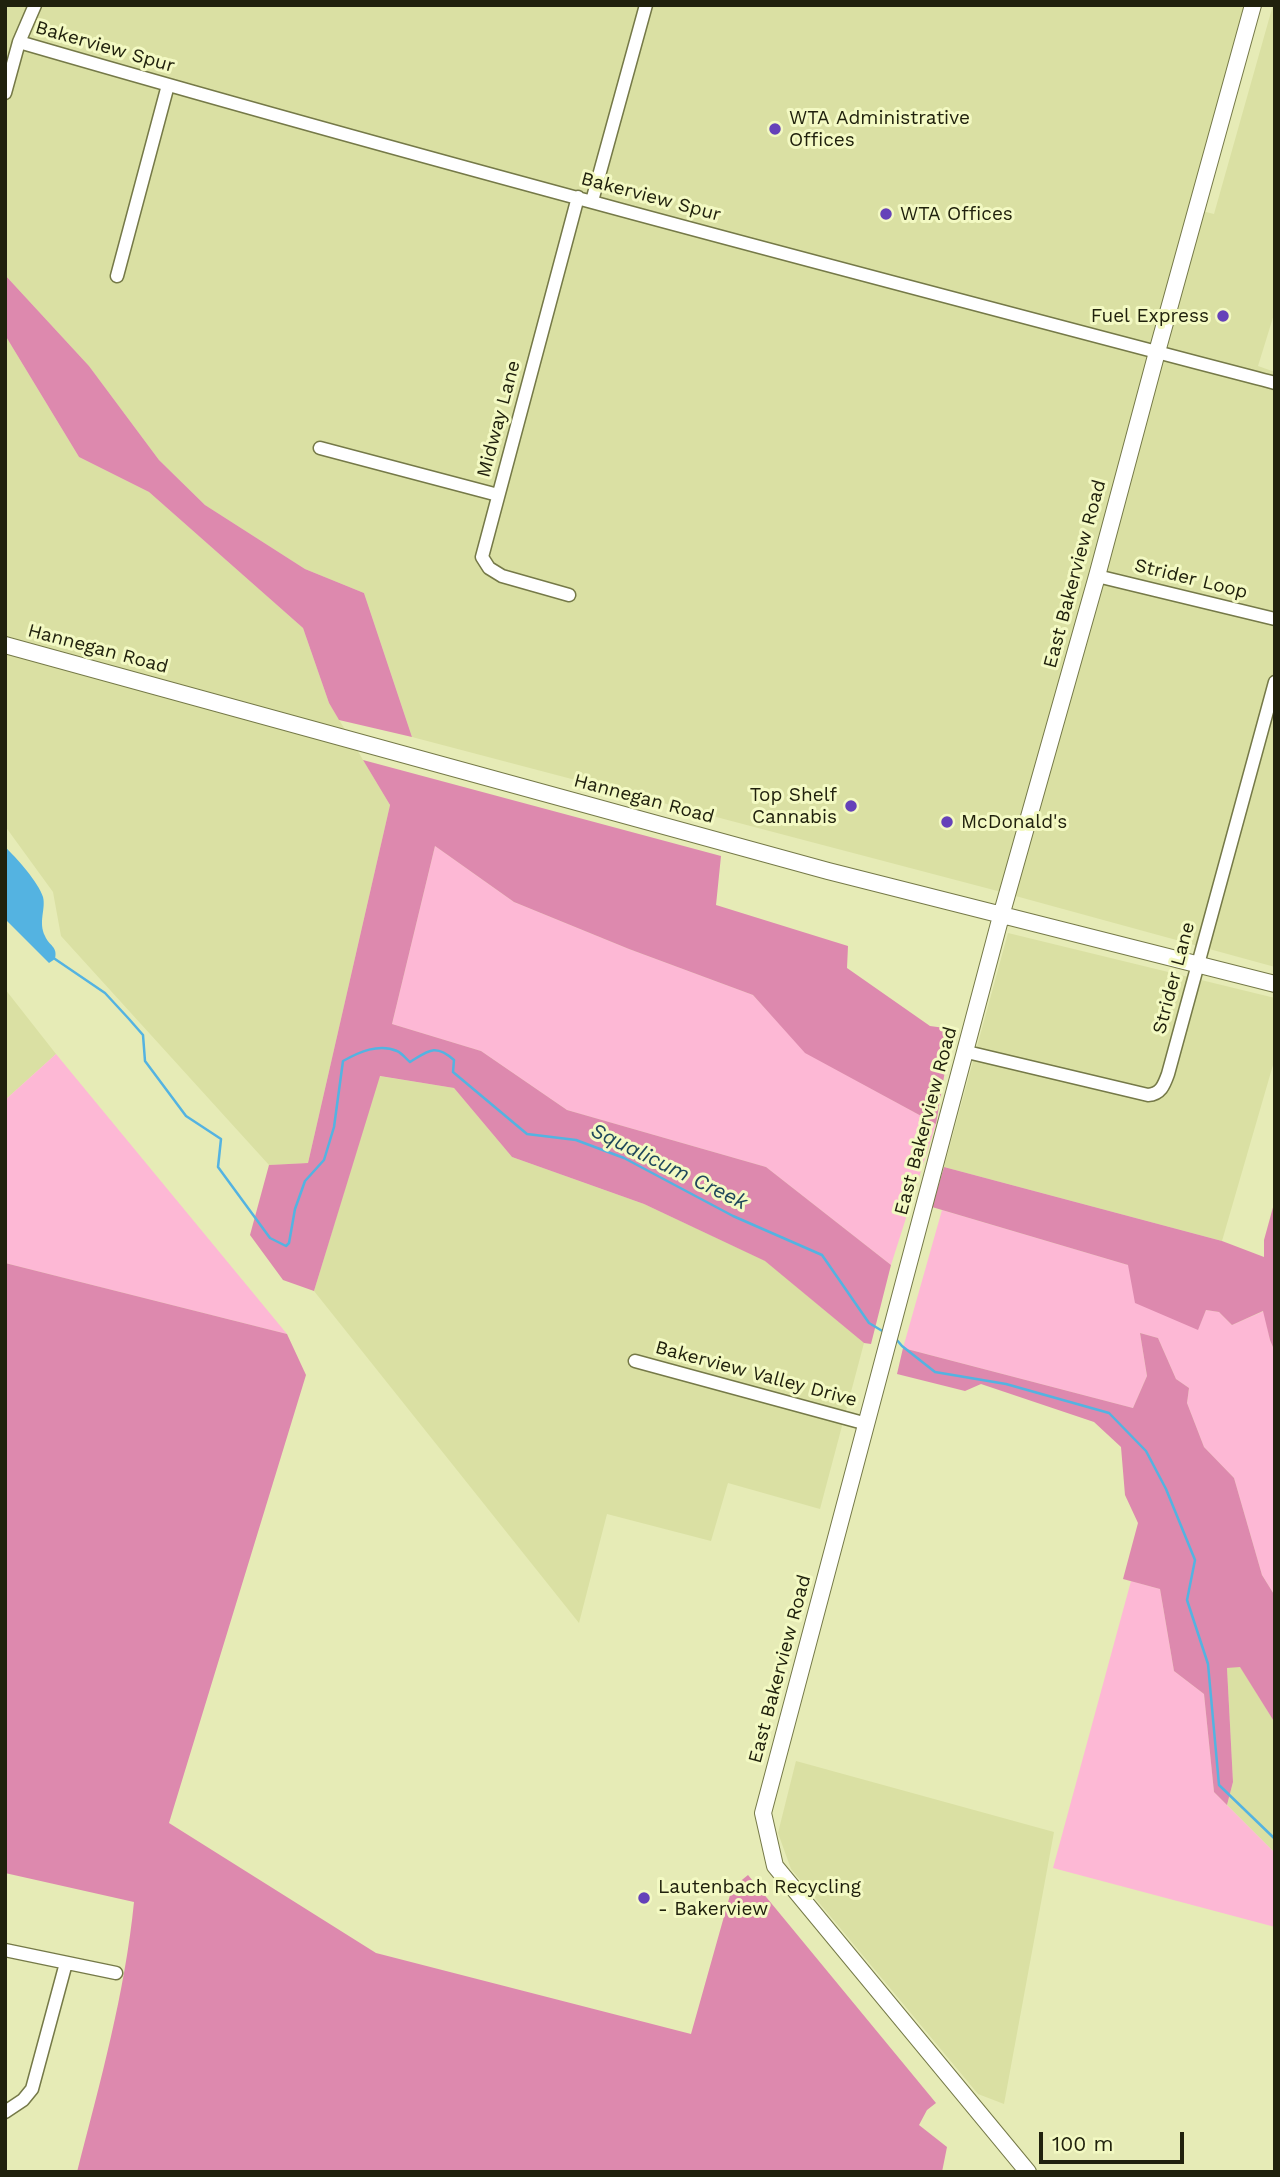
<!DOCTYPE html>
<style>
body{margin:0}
#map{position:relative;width:1280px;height:2177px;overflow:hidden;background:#e6ebb6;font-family:"Work Sans",sans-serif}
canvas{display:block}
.frame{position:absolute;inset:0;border:7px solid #20210d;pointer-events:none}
.scale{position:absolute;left:1039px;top:2132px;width:145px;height:32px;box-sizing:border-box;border:4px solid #20210d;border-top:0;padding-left:9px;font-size:21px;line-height:24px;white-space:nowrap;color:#20210d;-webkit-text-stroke:5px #f3f9c3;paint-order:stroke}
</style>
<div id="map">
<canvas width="1280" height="2177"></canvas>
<div class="frame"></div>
<div class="scale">100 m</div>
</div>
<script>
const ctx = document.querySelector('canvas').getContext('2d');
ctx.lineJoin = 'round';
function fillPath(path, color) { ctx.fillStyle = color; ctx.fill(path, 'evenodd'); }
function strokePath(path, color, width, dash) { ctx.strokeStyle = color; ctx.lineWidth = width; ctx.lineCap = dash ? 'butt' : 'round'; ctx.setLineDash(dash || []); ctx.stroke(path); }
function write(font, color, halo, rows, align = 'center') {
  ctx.font = font + ' "Work Sans",sans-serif'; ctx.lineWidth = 6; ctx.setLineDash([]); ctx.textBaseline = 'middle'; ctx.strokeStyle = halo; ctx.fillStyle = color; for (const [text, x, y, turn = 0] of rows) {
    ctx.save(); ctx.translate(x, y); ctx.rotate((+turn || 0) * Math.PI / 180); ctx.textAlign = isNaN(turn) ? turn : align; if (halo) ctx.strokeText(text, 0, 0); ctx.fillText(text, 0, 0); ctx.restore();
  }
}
fillPath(new Path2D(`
 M5 5H1244L1190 208 1214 214 1273 5H1275V311L1258 366 1275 372V967L990 889 412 737 364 593 305 569 205 505 159 460 89 366 5 275Z
 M5 335 79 457 149 492 303 628 329 703 390 805 308 1163 269 1165 61 936 53 892 5 826Z
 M1008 933 1275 998V1058L1222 1241 944 1167Z
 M5 989 56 1054 5 1100Z
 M379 1076 454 1088 512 1157 644 1204 766 1261 864 1343 820 1509 728 1483 711 1541 607 1514 579 1623 314 1291Z
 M1240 1666 1275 1723V1853L1227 1805 1233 1782 1227 1668Z
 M796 1761 1054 1832 1004 2104 978 2094 791 1869 778 1833Z`), '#dae0a3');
fillPath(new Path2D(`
 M435 846 514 902 629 949 753 995 806 1053 936 1124 891 1265 766 1167 567 1110 481 1051 392 1024Z
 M56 1054 287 1334 5 1263V1100Z
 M942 1210 1128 1265 1198 1329 1206 1310 1219 1312 1232 1325 1264 1311 1270 1340 1275 1352V1596L1262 1575 1234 1478 1204 1447 1187 1403 1189 1388 1176 1379 1158 1338 1140 1333 1147 1376 1133 1408 903 1348Z
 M1131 1581 1160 1589 1174 1671 1204 1694 1214 1792 1275 1853V1927L1053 1868Z`), '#fdb8d5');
fillPath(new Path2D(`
 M5 275 89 366 159 460 205 505 305 569 364 593 412 737 339 720 329 703 303 628 149 492 79 457 5 335Z
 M363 760 721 856 716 905 848 946 847 968 930 1026 952 1029 936 1124 805 1053 753 995 629 949 514 902 435 846 392 1024 481 1051 567 1110 766 1167 891 1265 871 1344 864 1343 765 1261 644 1204 512 1157 454 1088 380 1076 314 1291 283 1280 250 1235 269 1165 308 1163 390 805Z
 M944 1167 1222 1241 1264 1257V1240L1275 1200V1352L1270 1340 1263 1311 1232 1325 1219 1312 1206 1310 1198 1330 1135 1303 1128 1265 932 1207Z
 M5 1263 287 1334 306 1375 169 1823 376 1953 691 2034 732 1888 748 1875 936 2103 927 2110 919 2125 947 2147 942 2172H77C100 2083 125 1993 134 1902L5 1873Z
 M1140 1333 1158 1338 1176 1379 1189 1388 1187 1403 1204 1447 1234 1478 1262 1575 1275 1596V1723L1240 1667 1227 1668 1233 1782 1227 1805 1214 1792 1204 1694 1174 1671 1160 1589 1123 1579 1138 1523 1125 1495 1121 1447 1094 1422 981 1384 965 1391 897 1374 903 1348 1133 1408 1147 1376Z`), '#dd89ae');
fillPath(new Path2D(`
 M5 847C16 857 39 883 43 897 46 909 38 922 45 936 49 946 58 946 55 959L49 963 5 919Z`), '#54b3e1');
strokePath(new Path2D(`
 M55 959 105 993 129 1019 143 1035 145 1061 186 1116 221 1139 218 1167 270 1238 286 1246 289 1243 295 1209 305 1181 324 1160 334 1127 343 1061C359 1052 379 1043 397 1051 402 1053 406 1059 410 1062 428 1051 435 1043 454 1060L453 1072 527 1134 576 1140 624 1158 733 1216 822 1255 869 1323 884 1332
 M896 1339 902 1346 935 1372 1006 1384 1109 1413 1146 1451 1166 1489 1195 1560 1187 1600 1208 1664 1219 1785 1275 1839`), '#54b3e1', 2.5);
const street = new Path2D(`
 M19 42C436 163 856 273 1275 383
 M5 93 19 42 35 5
 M592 201 646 5
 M117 276 168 85
 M320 448 498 495
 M1097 576 1275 619
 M569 595 502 576 489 568 482 557 578 197
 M967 1052 1148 1095C1161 1094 1164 1085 1168 1074L1275 682
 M635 1361 867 1424
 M5 1950 116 1973
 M5 2112 23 2100 32 2089 66 1963`);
const secondary = new Path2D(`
 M5 645 828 871 1275 984
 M1028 2172 775 1866 763 1813 1001 916 1097 576 1157 352 1253 5`);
strokePath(street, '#757948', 15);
strokePath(secondary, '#757948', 18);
strokePath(street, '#fff', 12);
strokePath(secondary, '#fff', 16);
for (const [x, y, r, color] of [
 [775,129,7,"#6541b9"],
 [886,214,7,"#6541b9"],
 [1223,316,7,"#6541b9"],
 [851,806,7,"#6541b9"],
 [947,822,7,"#6541b9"],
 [644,1898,7,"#6541b9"]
]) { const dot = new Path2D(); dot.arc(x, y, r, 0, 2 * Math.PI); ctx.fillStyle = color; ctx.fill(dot); strokePath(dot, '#f3f9c3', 2.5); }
write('19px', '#20210d', '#f3f9c3', [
 ["Bakerview Spur",105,47,16],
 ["Bakerview Spur",651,197,15],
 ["Midway Lane",499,419,-75],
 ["East Bakerview Road",1075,574,-75],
 ["Strider Loop",1191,579,14],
 ["Hannegan Road",98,649,15],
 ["Hannegan Road",644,799,15],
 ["Strider Lane",1174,978,-75],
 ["East Bakerview Road",926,1121,-75],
 ["Bakerview Valley Drive",756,1374,15],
 ["East Bakerview Road",780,1669,-75]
]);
write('19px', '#20210d', '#f3f9c3', [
 ["WTA Administrative",789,118],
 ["Offices",789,140],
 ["WTA Offices",900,214],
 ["Fuel Express",1209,316,"right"],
 ["Top Shelf",837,795,"right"],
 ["Cannabis",837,817,"right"],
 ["McDonald's",961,822],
 ["Lautenbach Recycling",658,1887],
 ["- Bakerview",658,1909]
], 'left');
write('italic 21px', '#1f475b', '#f3f9c3', [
 ["Squalicum Creek",669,1167,26]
]);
</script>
